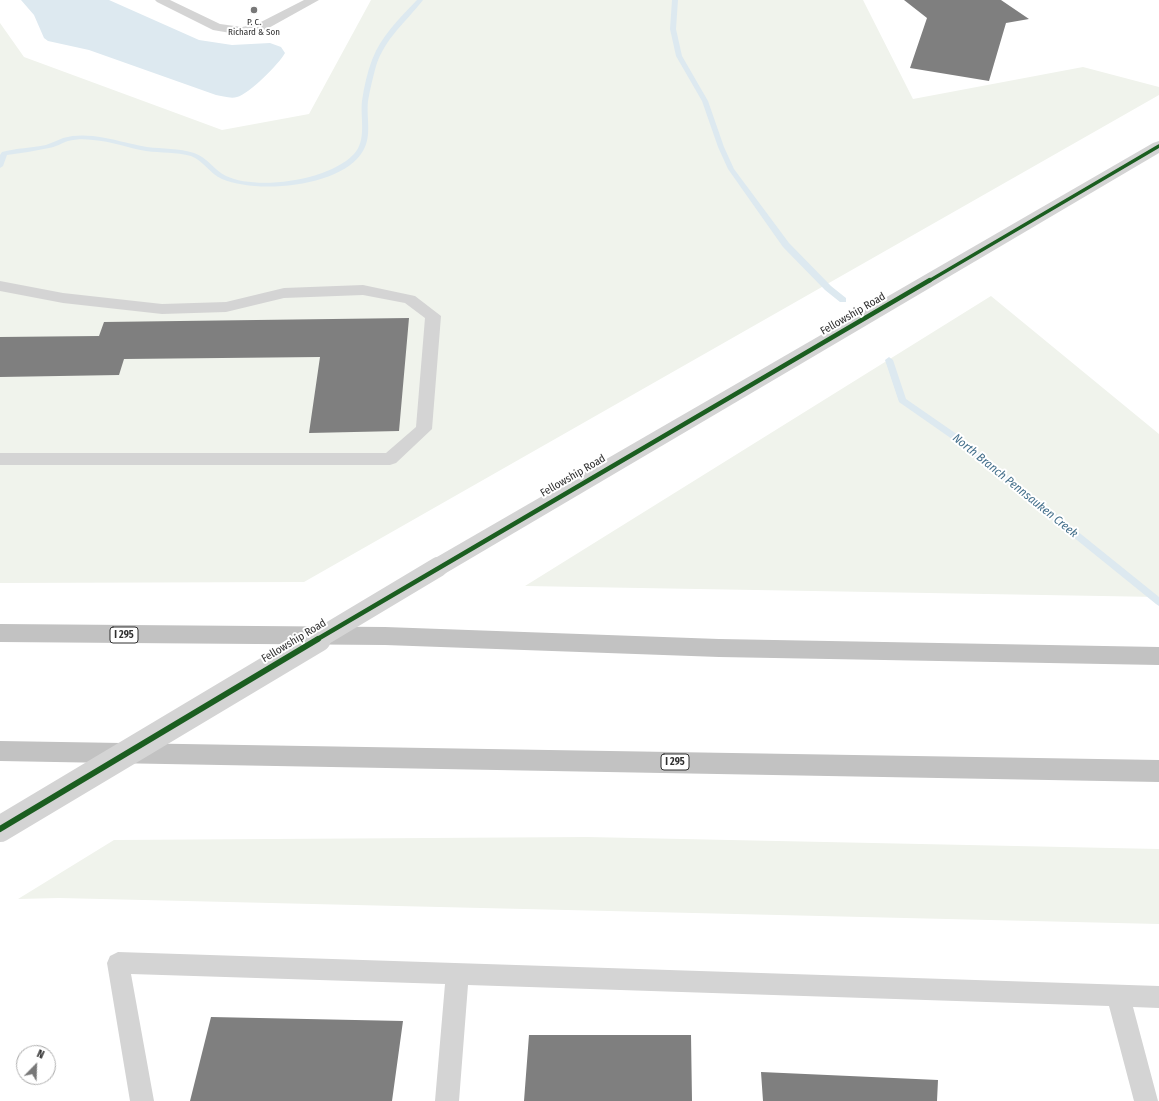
<!DOCTYPE html>
<style>
body{margin:0}
#map{position:relative;width:1159px;height:1101px;overflow:hidden;background:#fff;font-family:"Fira Sans Condensed",sans-serif}
canvas{display:block}
.north{position:absolute;left:16px;top:1045px;width:40px;height:40px;box-sizing:border-box;background:#fff;border:1px solid #acacac;border-radius:50%;rotate:23deg;font-size:11px;font-weight:700;line-height:16px;text-align:center;color:#303030}
.north::after{content:'';display:block;margin:auto;width:14px;height:18px;background:#787878;clip-path:polygon(50% 0,100% 100%,50% 72%,0 100%)}
</style>
<div id="map">
<canvas width="1159" height="1101"></canvas>
<div class="north">N</div>
</div>
<script>
const ctx = document.querySelector('canvas').getContext('2d');
ctx.lineJoin = 'round';
function fillPath(path, color) { ctx.fillStyle = color; ctx.fill(path, 'evenodd'); }
function strokePath(path, color, width, dash) { ctx.strokeStyle = color; ctx.lineWidth = width; ctx.lineCap = dash ? 'butt' : 'round'; ctx.setLineDash(dash || []); ctx.stroke(path); }
function write(font, color, halo, rows, align = 'center') {
  ctx.font = font + ' "Fira Sans Condensed",sans-serif'; ctx.lineWidth = 4; ctx.setLineDash([]); ctx.textBaseline = 'middle'; ctx.strokeStyle = halo; ctx.fillStyle = color; for (const [text, x, y, turn = 0] of rows) {
    ctx.save(); ctx.translate(x, y); ctx.rotate((+turn || 0) * Math.PI / 180); ctx.textAlign = isNaN(turn) ? turn : align; if (halo) ctx.strokeText(text, 0, 0); ctx.fillText(text, 0, 0); ctx.restore();
  }
}
fillPath(new Path2D(`
 M371 0H863L913 99 1083 67 1159 87V95L304 582 0 583V23L24 57 222 130 309 114Z
 M991 296 1159 434V597L525 586Z
 M587 837 1159 849V924L59 898 18 899 114 840Z`), '#f0f3ec');
fillPath(new Path2D(`
 M21 0H109L199 40 232 45 270 43 281 47 285 53C279 64 249 94 237 97 231 99 222 96 216 95L89 50 48 41 44 38 34 15Z`), '#dde9f0');
fillPath(new Path2D(`
 M417 0H423C406 22 385 38 376 66 373 77 370 89 368 101 366 119 373 138 361 154 338 187 257 194 222 179 210 174 204 161 191 156 176 152 161 153 146 151 128 148 111 141 93 140 85 139 76 139 68 141 62 143 56 147 49 148 35 151 21 153 7 155L3 166 0 168V155L2 152C16 148 32 148 46 145 52 143 58 140 63 138 73 135 83 135 93 136 111 138 129 144 147 147 163 149 179 148 194 153 207 157 214 170 226 176 258 191 330 180 354 154 367 140 360 118 362 101 364 87 367 73 372 60 381 36 400 18 417 0Z
 M672 0H678L676 29 682 56 708 101 724 147 734 169 789 243 831 286 846 298V302H840L825 290 783 247 728 169 718 147 702 101 676 56 670 29Z
 M889 357 893 360 906 399 958 435 1159 597V606L1156 604 952 439 899 402 885 360Z`), '#dde9f0');
fillPath(new Path2D(`
 M904 0H1001L1029 19 1006 23 989 81 910 68 927 18Z
 M409 318 399 431 309 433 320 357 124 359 119 375 0 377V337L99 336 104 322Z
 M211 1017 403 1021 392 1101H190Z
 M529 1035H691L692 1101H524Z
 M761 1072 938 1080 937 1101H763Z`), '#7f7f7f');
fillPath(new Path2D(`
 M155 0H170L220 24 242 27 257 24 304 0H319L265 30 242 35 213 30 157 2Z
 M0 281 63 293 162 304 226 302 284 288 363 285 415 296 441 316 432 429 396 463 390 465H0V453H386L416 427 425 318 405 303 363 295 284 298 226 312 162 314 63 303 0 291Z
 M118 952 1159 986V1008L1133 1007 1158 1101H1134L1109 1006 468 985 459 1101H435L445 984 131 974 154 1101H130L107 963 110 956Z`), '#d4d4d4');
fillPath(new Path2D(`
 M1159 141V153L446 573 438 575 430 573 427 567 430 561 1153 143Z`), '#d4d4d4');
fillPath(new Path2D(`
 M0 624 385 627 719 639 1159 647V665L719 657 385 645 0 642Z
 M0 741 1159 760V782L0 761Z`), '#c2c2c2');
strokePath(new Path2D(`
 M316 640 438 567`), '#d4d4d4', 20);
strokePath(new Path2D(`
 M0 829 318 639`), '#d4d4d4', 26);
strokePath(new Path2D(`
 M929 281 1159 146`), '#1b5e20', 3.5);
strokePath(new Path2D(`
 M316 640 930 280`), '#1b5e20', 4.5);
strokePath(new Path2D(`
 M0 829 318 639`), '#1b5e20', 6);
for (const [x, y, r, color] of [
 [254,10,4,"#787878"]
]) { const dot = new Path2D(); dot.arc(x, y, r, 0, 2 * Math.PI); ctx.fillStyle = color; ctx.fill(dot); strokePath(dot, '#fff', 1.5); }
write('9px', '#303030', '#fff', [
 ["P. C.",254,22],
 ["Richard & Son",254,32]
]);
for (const [x, y, w] of [
 [124,635,28],
 [675,762,28]
]) { const box = new Path2D(); box.roundRect(x - w / 2, y - 8, w, 16, 3); ctx.fillStyle = '#fff'; ctx.fill(box); strokePath(box, '#303030', 1); }
write('bold 10px', '#303030', null, [
 ["I 295",124,635],
 ["I 295",675,762]
]);
write('11px', '#303030', '#fff', [
 ["Fellowship Road",853,314,-30],
 ["Fellowship Road",573,476,-30],
 ["Fellowship Road",294,641,-31]
]);
write('italic 12px', '#45708c', '#fff', [
 ["North Branch Pennsauken Creek",1015,486,39]
]);
</script>
